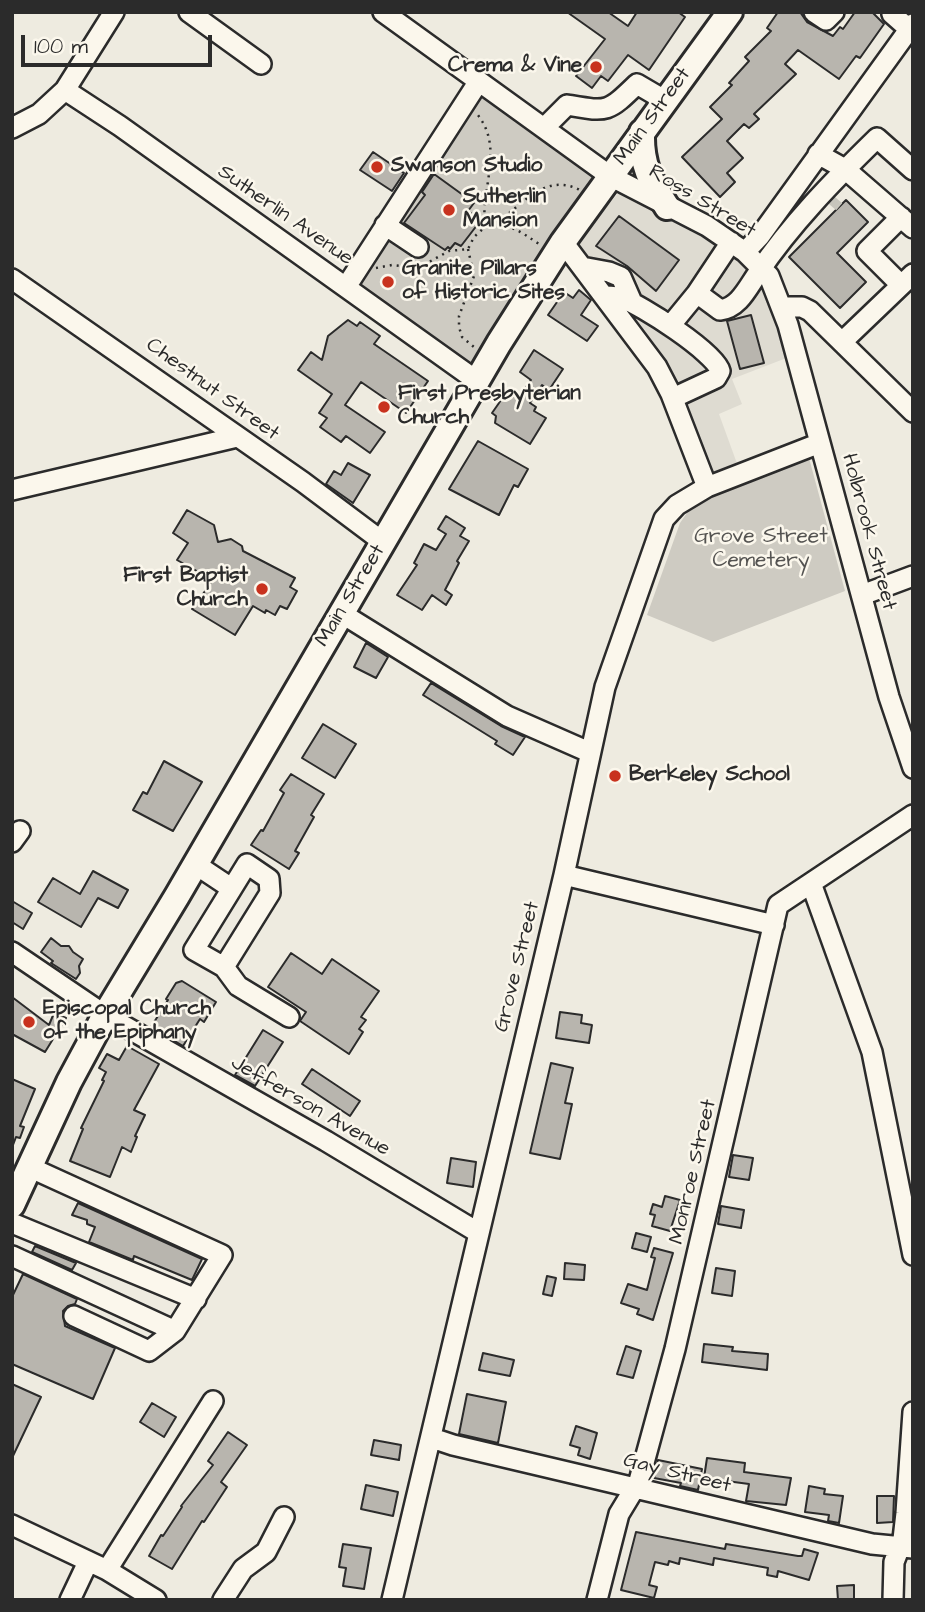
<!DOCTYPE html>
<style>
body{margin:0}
#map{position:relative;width:925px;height:1612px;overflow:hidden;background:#eeebe0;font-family:"Architects Daughter",sans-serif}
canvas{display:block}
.frame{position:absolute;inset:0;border:14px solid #2b2b2b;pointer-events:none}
.scale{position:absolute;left:21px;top:35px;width:191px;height:32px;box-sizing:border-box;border:4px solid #2b2b2b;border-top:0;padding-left:9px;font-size:21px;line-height:24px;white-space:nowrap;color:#2b2b2b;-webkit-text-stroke:5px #fbf7ec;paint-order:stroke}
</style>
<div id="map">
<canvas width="925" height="1612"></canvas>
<div class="frame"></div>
<div class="scale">100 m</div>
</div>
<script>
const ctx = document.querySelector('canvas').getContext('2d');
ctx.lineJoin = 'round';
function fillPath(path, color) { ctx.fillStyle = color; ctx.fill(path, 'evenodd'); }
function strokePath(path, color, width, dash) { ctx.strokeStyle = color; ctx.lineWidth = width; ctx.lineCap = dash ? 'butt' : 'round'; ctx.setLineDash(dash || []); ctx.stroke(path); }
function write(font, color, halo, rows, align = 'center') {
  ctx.font = font + ' "Architects Daughter",sans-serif'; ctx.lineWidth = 5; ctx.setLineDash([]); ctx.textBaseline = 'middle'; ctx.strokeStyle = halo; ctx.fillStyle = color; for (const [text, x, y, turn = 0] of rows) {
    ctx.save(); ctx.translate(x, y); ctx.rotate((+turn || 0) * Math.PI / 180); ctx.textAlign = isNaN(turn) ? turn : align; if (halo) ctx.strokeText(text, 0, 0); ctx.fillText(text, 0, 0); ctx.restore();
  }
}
fillPath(new Path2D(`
 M621 190 732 253 756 274 774 306 789 357 732 379 742 404 719 414 739 469 709 481 683 409 576 243Z`), '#dedbd1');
fillPath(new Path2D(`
 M479 81 610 176 477 381 346 287Z
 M809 458 845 591 713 642 647 615 680 523 691 507 706 498Z`), '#cecbc2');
const building = new Path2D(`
 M567 12H608L628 26 637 12H678L685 17 649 70 628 55 608 81 601 76 592 88 576 76 605 39Z
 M778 12H800L807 22 833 36 840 27 843 29 855 12H872L884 24 860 58 856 56 839 79 798 50 785 64 796 74 754 114 759 119 749 128 744 124 727 141 743 158 727 173 735 182 720 197 682 157 722 119 710 107 732 85 729 83 749 61 745 57 771 31 767 28Z
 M373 152 404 173 392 191 360 170Z
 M434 174 474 203 468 211 481 220 461 246 455 243 450 249 448 247 445 250 404 223 425 195 422 192Z
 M846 200 868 222 837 253 866 282 840 308 789 257Z
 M619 216 679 260 656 291 627 266 596 246Z
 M579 290 591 300 581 315 598 326 587 341 548 315 564 292 573 298Z
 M751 315 764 363 740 369 727 321Z
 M348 320 357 326 360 322 380 336 374 344 428 381 406 413 361 382 345 405 385 432 370 453 346 436 341 442 320 427 327 418 319 413 332 394 298 370 311 352 322 360 328 336Z
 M534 350 563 369 549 390 542 385 530 403 536 407 534 411 546 418 530 444 495 423 496 416 492 413 506 393 518 398 531 380 520 372Z
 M478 441 528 469 518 487 514 485 499 515 449 489Z
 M348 463 370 475 353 503 326 484 334 471 341 475Z
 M187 510 214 525 218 542 231 539 242 546 243 551 295 578 290 587 297 591 287 609 280 606 275 615 266 610 265 613 253 606 235 635 192 609 213 580 177 560 188 543 173 533Z
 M446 516 465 528 460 536 469 541 457 561 459 563 445 590 452 595 446 605 432 595 422 610 397 595 417 565 414 563 424 544 436 550 446 534 438 529Z
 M366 643 388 657 376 678 354 667Z
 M431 683 501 726 525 737 513 755 495 744 497 741 423 695Z
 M323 724 356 744 335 778 302 758Z
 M164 761 202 782 173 831 133 810 143 792 147 794Z
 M291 774 324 794 311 815 314 817 295 851 299 853 289 869 251 845 261 830 263 831 284 793 280 790Z
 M93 871 128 890 118 908 98 898 81 927 38 902 53 878 80 894Z
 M12 901 32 913 23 929 12 922Z
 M51 938 61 946H69L73 952 83 959 79 966 80 973 76 979 51 963 53 961 41 952Z
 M291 953 322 974 332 959 379 991 361 1017 366 1020 359 1029 363 1032 349 1054 300 1021 306 1012 268 987Z
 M182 981 216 1002 204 1022 200 1019 183 1046 151 1027 168 1000 166 999 176 983Z
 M12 997 49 1025 54 1013 66 1018 45 1052 12 1034Z
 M560 1012 582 1015 581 1023 592 1025 589 1043 556 1038Z
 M263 1030 283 1042 255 1086 235 1075Z
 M127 1046 159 1064 134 1110 145 1115 135 1136 137 1137 131 1152 122 1147 110 1177 70 1161 83 1129 81 1128 104 1081 102 1080 106 1072 99 1068 107 1054 119 1060Z
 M551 1063 573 1068 565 1103 572 1104 560 1159 530 1153Z
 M312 1069 360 1101 350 1116 302 1084Z
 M12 1079 35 1089 20 1126 24 1127 20 1138 16 1137 13 1145Z
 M733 1155 753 1158 749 1180 729 1177Z
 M451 1158 476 1162 473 1187 447 1183Z
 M665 1196 680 1200 670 1231 652 1226 655 1215 650 1214 653 1204 662 1207Z
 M78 1203 202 1259 192 1280 134 1256 133 1260 89 1242 95 1227 87 1224V1220L72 1215Z
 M721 1206 744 1210 741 1228 718 1224Z
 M636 1233 651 1237 647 1252 632 1248Z
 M35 1246 76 1263 72 1270 32 1252Z
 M654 1248 673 1253 653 1320 637 1314 639 1309 621 1303 628 1284 647 1290 655 1258 651 1257Z
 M565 1263 585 1265 584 1280 564 1279Z
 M716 1268 735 1271 732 1296 712 1293Z
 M23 1274 77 1299 75 1304 68 1306 63 1311 65 1326 115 1348 93 1399 12 1364V1297Z
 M547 1276 556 1278 552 1296 543 1294Z
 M704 1344 733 1347 732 1351 768 1354 767 1370 702 1362Z
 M626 1346 641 1351 633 1378 617 1374Z
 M483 1353 514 1360 510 1376 479 1370Z
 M12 1384 41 1397 12 1458Z
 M467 1394 506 1402 498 1443 459 1434Z
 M152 1403 176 1417 164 1437 140 1422Z
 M576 1426 597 1433 590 1459 578 1455 580 1448 570 1445Z
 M228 1432 247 1445 221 1482 227 1487 204 1522 202 1521 172 1569 149 1556 161 1535 163 1536 182 1507 181 1506 213 1465 208 1461Z
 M374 1440 401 1445 399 1460 371 1455Z
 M707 1458 745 1463 744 1472 791 1478 786 1505 746 1501 749 1484 704 1478Z
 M658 1460 702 1469 698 1490 680 1486 681 1483 654 1478Z
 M366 1485 398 1492 393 1516 361 1509Z
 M809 1486 825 1489 824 1494 843 1496 839 1523 828 1521 829 1515 805 1512Z
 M877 1496H894L893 1522 877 1523Z
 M636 1532 725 1549 726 1544 798 1556H802L804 1549 818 1553 809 1580 778 1571 777 1577 767 1575 768 1568 714 1558 713 1565 680 1558 679 1564 669 1561 668 1565 655 1562 649 1585 657 1587 654 1598 621 1590Z
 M343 1544 371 1548 364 1589 343 1586 346 1568 339 1567Z
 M854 1585V1600H838L837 1586Z`);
fillPath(building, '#b8b5ae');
strokePath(building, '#2b2b2b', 2);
strokePath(new Path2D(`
 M829 204 835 197`), '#c7c5bc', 19, [19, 10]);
const minor = new Path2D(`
 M189 12 261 64
 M383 12 610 176 707 226 745 252 769 276 788 325 889 697 913 768
 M814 12 826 20 834 12
 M893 12 892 14 909 29
 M65 90 120 126 477 381
 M12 128 39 114 65 90 114 12
 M544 128 567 105C608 112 607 113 637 84L666 101
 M818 154 845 169 913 228
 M385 225 418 247
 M563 242 657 367 671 394 707 487
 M731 242 697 293 720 310C739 308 748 287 758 273 791 224 834 180 877 138L913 170
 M745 252 760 236 913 24
 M582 267 609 272 621 277 632 302
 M12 279 303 482 383 542
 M901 285 867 251 901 217
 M346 287 479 81
 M605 296C610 296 616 296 621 298 640 304 716 353 720 371L716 378 673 398
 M783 307H802L810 311 913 412
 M670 326 697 293
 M842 342 913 274
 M12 490 237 437
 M862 595 913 576
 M341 613 507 716 589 752
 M12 842 20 831
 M195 864 231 888
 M247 864 269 879 270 893 224 967 194 950Z
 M564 875 774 925
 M811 883 872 1052 913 1255
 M12 952 105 1015 326 1141 479 1233
 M224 967 238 986 289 1017
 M29 1167 222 1255 175 1331
 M12 1223 196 1299
 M12 1256 175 1331 149 1351 74 1316
 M432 1438 453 1445 872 1544 913 1548
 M12 1525 107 1570 156 1600
 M107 1570 213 1401
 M70 1600 88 1562
 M223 1600 243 1569 266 1552 284 1517
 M392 1600 564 875 605 687 664 519 677 505 707 487 820 443
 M597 1600 619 1514 639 1481 675 1349 778 905 913 815
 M893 1600 894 1562 903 1539 906 1513 913 1412`);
const major = new Path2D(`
 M642 132C641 165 650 180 667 207
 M12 1205 69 1082 105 1015 177 896 499 343 563 242 730 12`);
strokePath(minor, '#2b2b2b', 24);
strokePath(major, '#2b2b2b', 30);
strokePath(new Path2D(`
 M443 167 454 166
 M492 225C521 209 542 171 580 190
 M485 227C507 221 521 232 539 244
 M468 249 474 276 459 316V327L462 337 474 347
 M376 268 392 265 418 268 449 251 468 249 474 237 485 227C480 189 505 148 477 114`), '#2b2b2b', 2.5, [2, 5]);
strokePath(minor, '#fbf7ec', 19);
strokePath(major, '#fbf7ec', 24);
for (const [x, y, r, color] of [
 [596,67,7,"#c8321e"],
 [377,167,7,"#c8321e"],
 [449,210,7,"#c8321e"],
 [388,282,7,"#c8321e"],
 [384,407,7,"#c8321e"],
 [262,589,7,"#c8321e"],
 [615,776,7,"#c8321e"],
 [29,1022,7,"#c8321e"]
]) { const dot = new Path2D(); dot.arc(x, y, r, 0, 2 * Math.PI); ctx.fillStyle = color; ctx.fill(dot); strokePath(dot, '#fbf7ec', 2.5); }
write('bold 21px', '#2b2b2b', '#fbf7ec', [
 ["Crema & Vine",582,67,"right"],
 ["Swanson Studio",391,167],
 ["Sutherlin",463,198],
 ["Mansion",463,222],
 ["Granite Pillars",402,270],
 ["of Historic Sites",402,294],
 ["First Presbyterian",398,395],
 ["Church",398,419],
 ["First Baptist",248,577,"right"],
 ["Church",248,601,"right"],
 ["Berkeley School",629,776],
 ["Episcopal Church",43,1010],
 ["of the Epiphany",43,1034]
], 'left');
write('21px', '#2b2b2b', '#fbf7ec', [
 ["Main Street",653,117,-54],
 ["Ross Street",702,202,31],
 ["Sutherlin Avenue",285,216,35],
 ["Chestnut Street",212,390,36],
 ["Holbrook Street",868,532,75],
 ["Main Street",351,596,-59],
 ["Grove Street",518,967,-76],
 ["Jefferson Avenue",310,1107,30],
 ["Monroe Street",694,1172,-77],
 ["Gay Street",677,1474,14]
]);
write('21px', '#545351', '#fbf7ec', [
 ["Grove Street",761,538],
 ["Cemetery",761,562]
]);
</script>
